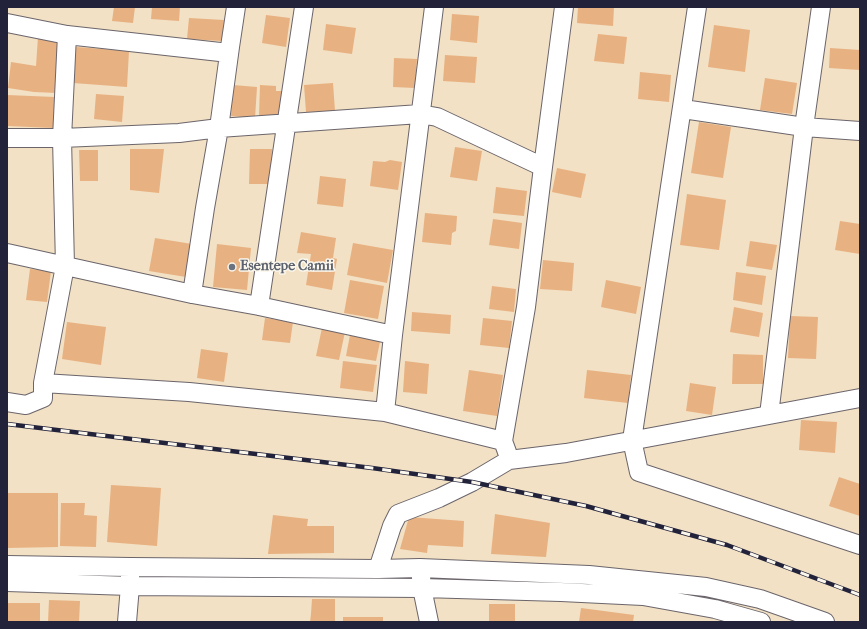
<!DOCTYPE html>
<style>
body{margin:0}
#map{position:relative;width:867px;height:629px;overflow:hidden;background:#f2e1c4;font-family:"IM FELL French Canon",serif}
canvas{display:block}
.frame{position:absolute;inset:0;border:8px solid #22223b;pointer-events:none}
</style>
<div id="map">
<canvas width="867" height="629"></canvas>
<div class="frame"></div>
</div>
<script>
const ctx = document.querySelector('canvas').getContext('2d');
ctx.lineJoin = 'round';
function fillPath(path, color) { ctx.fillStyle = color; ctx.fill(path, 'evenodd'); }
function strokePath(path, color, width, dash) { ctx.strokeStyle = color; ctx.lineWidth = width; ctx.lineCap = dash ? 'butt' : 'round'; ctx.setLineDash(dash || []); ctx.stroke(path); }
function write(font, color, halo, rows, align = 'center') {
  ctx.font = font + ' "IM FELL French Canon",serif'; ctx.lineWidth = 3; ctx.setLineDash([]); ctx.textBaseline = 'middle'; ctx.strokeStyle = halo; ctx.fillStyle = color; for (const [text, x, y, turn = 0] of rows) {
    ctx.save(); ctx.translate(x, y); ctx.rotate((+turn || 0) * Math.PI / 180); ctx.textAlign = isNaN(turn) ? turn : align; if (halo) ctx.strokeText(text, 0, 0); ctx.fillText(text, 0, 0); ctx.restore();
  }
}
fillPath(new Path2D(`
 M114 7H135L133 23 112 21Z
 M152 7H180L179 21 151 19Z
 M578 7H614L613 26 577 23Z
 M452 14 479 16 477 43 450 40Z
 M266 15 290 18 286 47 262 43Z
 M189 18 224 20 222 41 187 39Z
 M326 24 356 28 352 54 323 50Z
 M714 25 750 30 745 72 708 67Z
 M598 34 627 37 624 64 594 61Z
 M38 37 62 39 57 93 34 92 8 88 11 62 36 66Z
 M76 47 129 51 127 87 73 83Z
 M830 48 860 50V70L829 68Z
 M445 55 477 57 475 83 443 81Z
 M394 58 417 59 415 88 393 87Z
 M640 72 671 75 669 102 638 99Z
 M765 78 797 83 792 114 760 110Z
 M333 83 335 111 306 112 304 85Z
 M233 85 257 87 255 118 231 116Z
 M260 85 276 86V91H285L284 117 259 116Z
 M96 94 124 96 122 122 94 119Z
 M7 95 55 97 54 128 7 126Z
 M699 122 731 127 723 178 691 173Z
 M455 147 482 151 477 181 450 177Z
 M130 149H164L159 193 130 190Z
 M250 149H272L271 184H249Z
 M79 150H98V181H80Z
 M390 160 402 162 398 190 370 186 373 161 385 162Z
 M557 168 586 174 581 198 552 192Z
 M320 176 346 179 343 207 317 204Z
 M496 187 527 191 524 216 493 213Z
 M687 194 726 200 719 250 680 245Z
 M425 213 457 216 456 231 452 233 451 245 422 242Z
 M493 219 522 223 519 249 489 245Z
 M840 221 860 224V254L835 250Z
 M301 232 336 238 333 258 337 259 332 290 306 285 311 254 297 253Z
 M155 238 192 244 186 277 149 271Z
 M750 241 777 245 772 270 746 266Z
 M353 243 393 250 387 283 347 275Z
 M217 244 251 248 247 290 213 287Z
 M543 260 574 263 572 291 540 289Z
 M30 269 51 271 47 302 26 300Z
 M736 272 766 276 762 305 733 300Z
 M350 280 384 286 378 319 344 313Z
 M606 280 641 287 636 314 601 307Z
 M492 286 516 289 514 312 489 309Z
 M734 307 763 313 759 337 730 332Z
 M412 312 451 315 450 334 411 331Z
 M790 316 818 317 816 359 788 358Z
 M265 318 293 322 290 343 262 340Z
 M483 318 512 321 509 348 480 345Z
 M67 322 106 327 101 365 62 359Z
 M322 328 345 332 339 360 316 356Z
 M350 335 369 337H381L376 361 346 356Z
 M201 349 228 353 224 382 197 378Z
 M733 354 763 355V384H732Z
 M343 361 377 365 373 392 340 388Z
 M405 361 429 364 427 394 403 392Z
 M469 370 503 375 497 416 463 411Z
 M587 370 631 375 628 403 584 398Z
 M690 383 716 387 712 415 686 411Z
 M801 420 837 422 835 453 799 450Z
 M839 477 860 484V516L829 506Z
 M111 485 161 488 157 546 107 542Z
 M7 493H58V547L7 548Z
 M61 503H85L84 515 97 516 96 547 60 546Z
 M495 514 550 523 546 557 491 554Z
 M273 515 308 519 307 526H334V553L268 554Z
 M409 517 464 521 463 547 428 545 427 553 400 549Z
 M312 599H335V622H310L311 614Z
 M49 600 80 601 79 622H48Z
 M7 603H40V622H7Z
 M489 604H515V622H489Z
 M581 608 634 615 633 622H579Z
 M343 617H383V622H343Z`), '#e8b182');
const minor = new Path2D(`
 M697 7 632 440 639 472 860 545
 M7 23 67 35 229 53
 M683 109 804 127 860 131
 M7 138H62L179 133 219 128 420 114 437 117 543 167
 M7 253 192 294 259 306 393 335
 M192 294 205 208 219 128 230 47 236 7
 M259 306 304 7
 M43 383 65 266 62 138 67 35
 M7 402 26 405 43 398V383L189 392 385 412 503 441
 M385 412 393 335 434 7
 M769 415 804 127 821 7
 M507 452 503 441 526 307 543 167 564 7
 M7 565 130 567 378 569 420 568 589 575 706 587 760 599 825 622
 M378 569 392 526 398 514 439 498 472 482 509 460 566 453 860 398
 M421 577 422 588 429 622
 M7 582 130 586 422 588 561 592 643 596 715 609 761 622
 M127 622 130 586V575`);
strokePath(minor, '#6b656b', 20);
strokePath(minor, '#fff', 18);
const rail = new Path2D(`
 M7 424 372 468 472 482 586 506 727 545 860 595`);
strokePath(rail, '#22223b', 4.5);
strokePath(rail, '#fbf7ec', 3, [9]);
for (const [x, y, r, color] of [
 [232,267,4,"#6b7280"]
]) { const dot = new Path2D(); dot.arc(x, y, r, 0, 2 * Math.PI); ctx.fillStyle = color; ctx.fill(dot); strokePath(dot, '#fbf7ec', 1.5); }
write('bold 14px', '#5b616d', '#fbf7ec', [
 ["Esentepe Camii",240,267]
], 'left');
</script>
